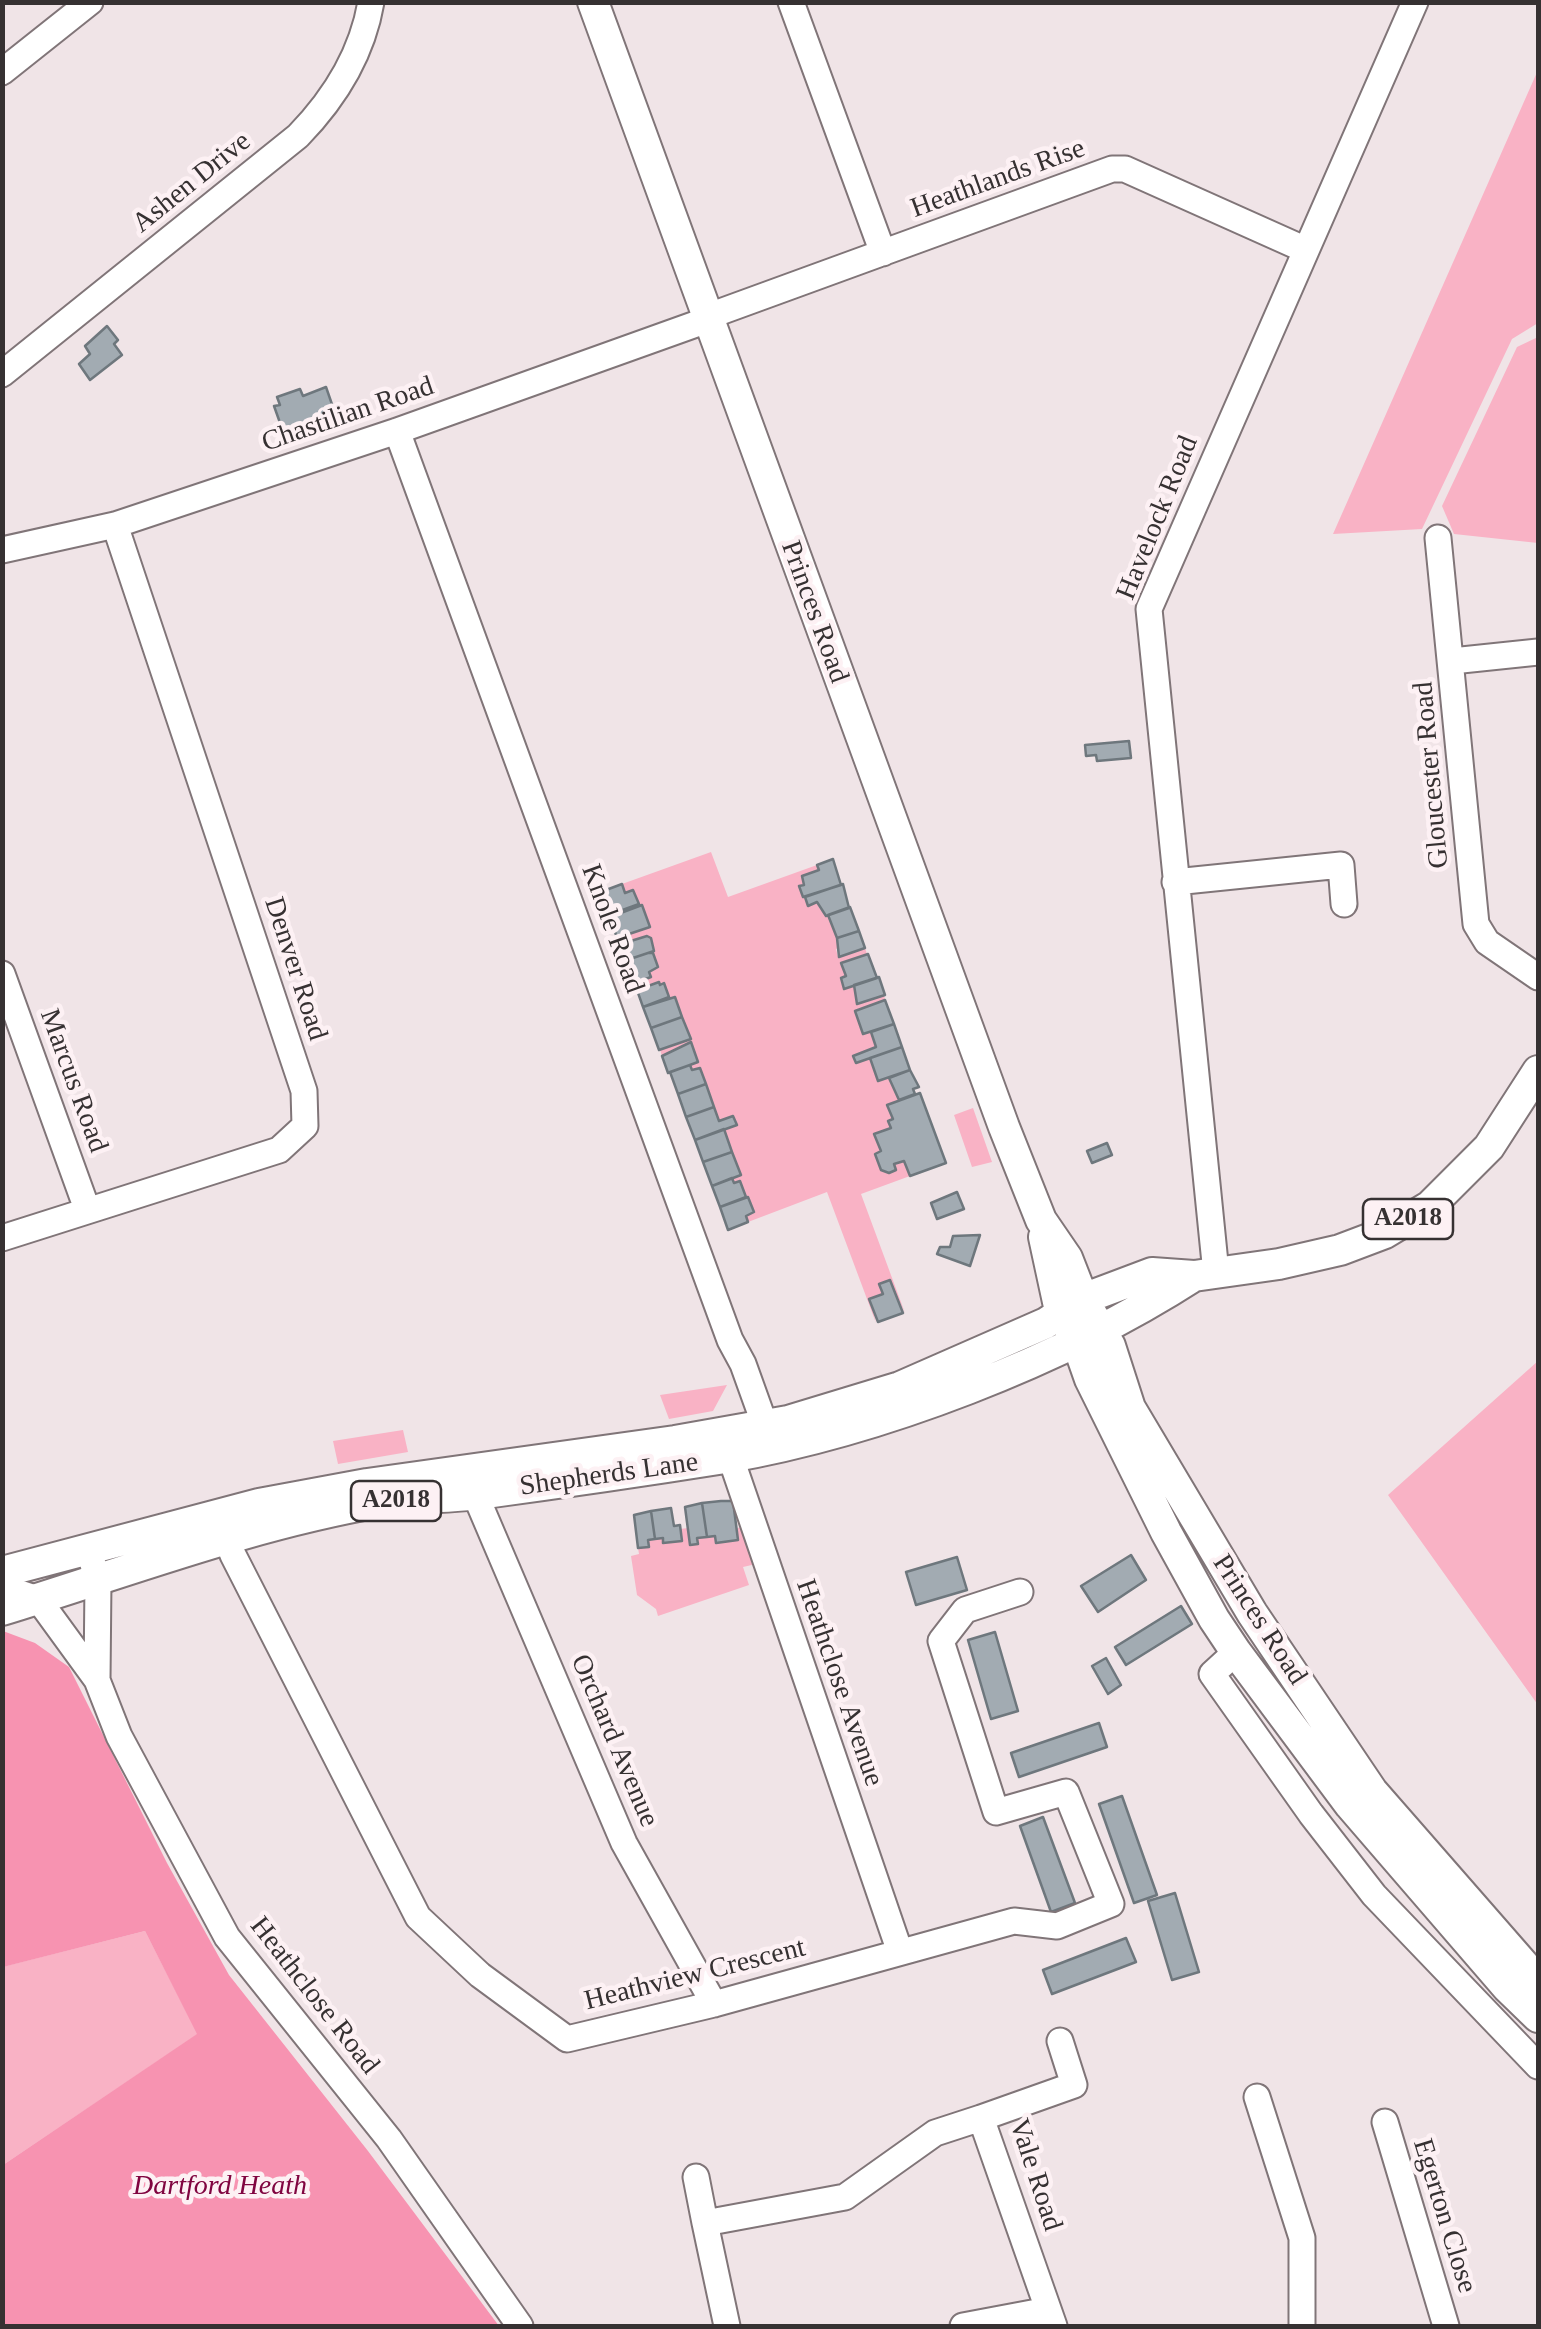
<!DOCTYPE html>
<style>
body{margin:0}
#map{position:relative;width:1541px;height:2329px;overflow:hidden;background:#f0e4e7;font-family:"Times New Roman",serif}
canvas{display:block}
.frame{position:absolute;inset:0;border:5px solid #363132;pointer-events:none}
</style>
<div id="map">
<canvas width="1541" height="2329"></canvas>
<div class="frame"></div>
</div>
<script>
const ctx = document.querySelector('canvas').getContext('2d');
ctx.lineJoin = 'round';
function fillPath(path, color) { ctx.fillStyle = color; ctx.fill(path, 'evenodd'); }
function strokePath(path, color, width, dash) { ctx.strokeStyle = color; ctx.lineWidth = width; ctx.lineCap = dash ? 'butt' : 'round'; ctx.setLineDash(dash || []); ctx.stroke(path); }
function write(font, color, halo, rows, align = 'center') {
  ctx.font = font + ' "Times New Roman",serif'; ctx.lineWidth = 9; ctx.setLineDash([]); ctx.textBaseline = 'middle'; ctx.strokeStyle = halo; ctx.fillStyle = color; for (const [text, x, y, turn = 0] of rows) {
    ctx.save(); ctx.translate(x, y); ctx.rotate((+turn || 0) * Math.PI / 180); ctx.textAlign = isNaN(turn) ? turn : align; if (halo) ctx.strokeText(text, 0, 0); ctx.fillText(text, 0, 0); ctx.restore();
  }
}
fillPath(new Path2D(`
 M1538 70V323L1512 339 1422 529 1333 534Z
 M1538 337V543L1454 534 1442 506 1517 347Z
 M711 852 728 897 817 865 819 870 802 877 804 885 799 887 808 905 817 902 820 909 828 915 840 947 836 949 838 957 865 948 867 954 842 963 846 976 841 978 844 988 854 985 857 1003 884 995 885 1000 863 1034 871 1032 876 1047 853 1056 870 1058 878 1081 889 1078 899 1100 887 1105 893 1119 888 1121 891 1128 875 1135 881 1151 875 1154 881 1169 889 1173 895 1171 894 1164 904 1161 910 1176 861 1194 905 1313 889 1280 879 1284 883 1294 870 1299 876 1323 827 1192 748 1222 746 1216 754 1212 740 1182 734 1183 732 1178 740 1174 724 1129 736 1125 734 1116 719 1121 700 1068 692 1070 690 1065 698 1061 691 1042 662 1056 660 1050 691 1038 675 998 659 1004 657 1001 669 996 664 984 660 985 658 982 637 990 635 983 650 978 649 972 653 969 648 953 654 948 647 936 621 944 619 938 649 926 634 891 625 893 622 884Z
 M973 1108 992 1162 972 1167 954 1115Z
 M1538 1361V1705L1388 1495Z
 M727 1385 713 1411 669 1419 660 1395Z
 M403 1430 408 1452 338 1464 333 1441Z
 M744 1527 756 1564 743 1567 749 1585 658 1616 656 1609 637 1595 631 1556 639 1554 638 1548 649 1546 648 1540 663 1538 664 1543 681 1541 680 1529 688 1528 691 1545 697 1544V1538L715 1536 716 1543 738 1540 737 1528Z
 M145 1931 198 2034 3 2165 2 1967Z`), '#f9b2c5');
fillPath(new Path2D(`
 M3 1631 35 1643 69 1667 167 1863 229 1975 368 2151 499 2326H3V2165L197 2034 145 1931 3 1967Z`), '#f793b1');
const building = new Path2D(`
 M107 326 118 340 114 344 122 355 90 380 79 364 90 354 85 346Z
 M326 387 335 413 284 434 274 406 280 405 277 397 300 389 303 396Z
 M1129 741 1131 758 1097 761 1096 755 1086 756 1085 745Z
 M833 859 841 885 803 897 799 886 804 885 802 876 819 870 817 865Z
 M622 884 625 893 633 890 639 904 606 916 598 893Z
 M843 884 849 908 826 916 817 902 808 906 805 897Z
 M642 905 650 927 617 938 610 917Z
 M850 907 859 931 837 938 828 915Z
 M859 931 865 948 839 957 837 938Z
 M647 936 651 938 654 951 627 960 621 944Z
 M648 953H653L658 967 649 972 651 977 635 983 627 960Z
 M868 954 877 978 844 989 841 978 846 976 841 963Z
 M879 977 885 995 857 1004 854 985Z
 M659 982 660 985 664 983 669 997 643 1007 637 990Z
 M675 997 682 1017 651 1028 643 1007Z
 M885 1000 894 1024 863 1034 855 1011Z
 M682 1017 691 1039 659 1050 651 1028Z
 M894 1024 902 1047 856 1063 853 1056 876 1047 871 1032Z
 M691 1042 698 1062 668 1073 662 1056Z
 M902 1047 910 1070 878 1081 870 1058Z
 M690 1065 692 1070 700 1068 706 1084 678 1094 670 1072Z
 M910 1070 919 1087 913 1089 915 1094 899 1100 889 1078Z
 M706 1084 714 1107 686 1117 678 1094Z
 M920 1093 946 1163 910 1176 904 1161 894 1164 896 1170 889 1173 881 1170 875 1154 881 1151 874 1134 891 1128 888 1121 893 1119 887 1105Z
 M714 1107 719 1121 733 1116 737 1125 695 1140 686 1117Z
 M724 1129 732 1152 703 1162 695 1140Z
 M1107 1143 1112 1155 1092 1163 1087 1151Z
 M732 1152 741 1175 712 1186 703 1162Z
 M732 1178 734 1183 740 1181 746 1197 720 1207 712 1186Z
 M957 1192 964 1209 937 1219 931 1203Z
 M748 1197 754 1212 746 1216 748 1222 728 1230 720 1207Z
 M980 1235 970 1266 937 1254 940 1247H950L953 1236Z
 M890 1280 903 1313 878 1322 869 1299 883 1294 879 1284Z
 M721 1501H733L738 1540 716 1543 715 1536 707 1537 702 1503Z
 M702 1503 707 1537 697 1538 698 1544 690 1545 685 1507Z
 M671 1508 674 1526 680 1525 682 1541 663 1543V1538L655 1539 651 1511Z
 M651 1511 655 1539 648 1540 649 1547 638 1548 634 1515Z
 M1131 1555 1146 1580 1098 1612 1081 1586Z
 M957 1557 967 1590 916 1605 906 1572Z
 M1181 1606 1192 1624 1126 1665 1115 1647Z
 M995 1632 1018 1711 991 1719 968 1640Z
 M1106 1658 1121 1685 1108 1694 1092 1666Z
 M1099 1723 1107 1747 1019 1777 1011 1753Z
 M1122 1796 1157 1895 1134 1903 1099 1804Z
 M1043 1817 1075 1903 1051 1912 1020 1826Z
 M1175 1893 1199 1972 1172 1980 1148 1901Z
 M1126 1938 1136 1962 1052 1994 1043 1970Z`);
fillPath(building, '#a2abb2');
strokePath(building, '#6e777d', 2.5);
const minor = new Path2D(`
 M791 2 883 253
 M2 72 90 2
 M2 374 298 136C335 98 362 55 371 2
 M397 431 730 1340 743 1364 771 1442
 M1438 538 1476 924 1487 942 1538 977
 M2 550 115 525 397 431 696 324 720 312 1112 169H1125L1306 250
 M1452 661 1538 652
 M1175 882 1341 865 1344 904
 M2 974 87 1209
 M2 1238 279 1150 305 1126 304 1091 115 525
 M1216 1273 1149 609 1415 2
 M725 1441 900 1952
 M475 1494 624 1843 714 2004
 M221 1524 233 1555 418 1917 480 1975 567 2039 714 2004 1014 1921 1057 1926 1111 1904 1066 1792 996 1812 941 1641 965 1610 1020 1592
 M92 1561 98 1581 97 1680
 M2 1587 38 1599 97 1680 119 1736 227 1937 389 2139 520 2326
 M1236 1652 1212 1674 1311 1814 1374 1895 1538 2066
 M1257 2097 1302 2238V2326
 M1385 2122 1446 2326
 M696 2177 705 2223
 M727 2326 705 2223 845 2197 935 2133 981 2118
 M963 2326 1048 2310
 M1054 2326 981 2118 1074 2085 1060 2041`);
const major = new Path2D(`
 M593 2 1004 1127 1041 1220 1067 1258 1083 1299 1110 1346 1130 1408 1252 1613 1372 1791 1538 1981
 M1044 1237 1060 1311 1077 1342 1090 1379 1166 1532 1214 1619 1236 1652 1350 1805 1507 1987 1538 2017
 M2 1572 259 1504 367 1484 675 1441 788 1421 900 1387 1046 1323 1083 1299 1152 1273 1194 1276 1279 1264 1340 1250 1385 1233 1430 1206 1489 1147 1538 1071
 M2 1610C126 1572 252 1524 380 1502 412 1497 446 1498 478 1494 560 1483 643 1471 725 1458 880 1431 1062 1361 1194 1276`);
strokePath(minor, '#807578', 29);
strokePath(major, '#807578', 34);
strokePath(minor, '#fff', 25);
strokePath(major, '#fff', 30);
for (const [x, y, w] of [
 [1408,1219,90],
 [396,1501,90]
]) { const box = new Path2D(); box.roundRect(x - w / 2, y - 20, w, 40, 8); ctx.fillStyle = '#fdf1f4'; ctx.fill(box); strokePath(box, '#363132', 2.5); }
write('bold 25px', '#363132', null, [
 ["A2018",1408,1219],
 ["A2018",396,1501]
]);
write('28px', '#363132', '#fdf1f4', [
 ["Heathlands Rise",998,179,-20],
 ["Ashen Drive",192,183,-39],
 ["Chastilian Road",348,415,-19],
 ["Havelock Road",1158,518,-68],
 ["Princes Road",814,612,70],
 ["Gloucester Road",1432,775,-95],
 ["Knole Road",612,929,70],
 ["Denver Road",295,969,72],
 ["Marcus Road",73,1081,70],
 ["Shepherds Lane",609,1475,-8],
 ["Princes Road",1259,1620,57],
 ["Heathclose Avenue",839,1683,71],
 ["Orchard Avenue",614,1741,67],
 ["Heathview Crescent",695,1975,-14],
 ["Heathclose Road",314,1996,52],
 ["Vale Road",1035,2175,72],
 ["Egerton Close",1444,2216,73]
]);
write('italic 28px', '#800540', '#fdf1f4', [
 ["Dartford Heath",220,2187]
]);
</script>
